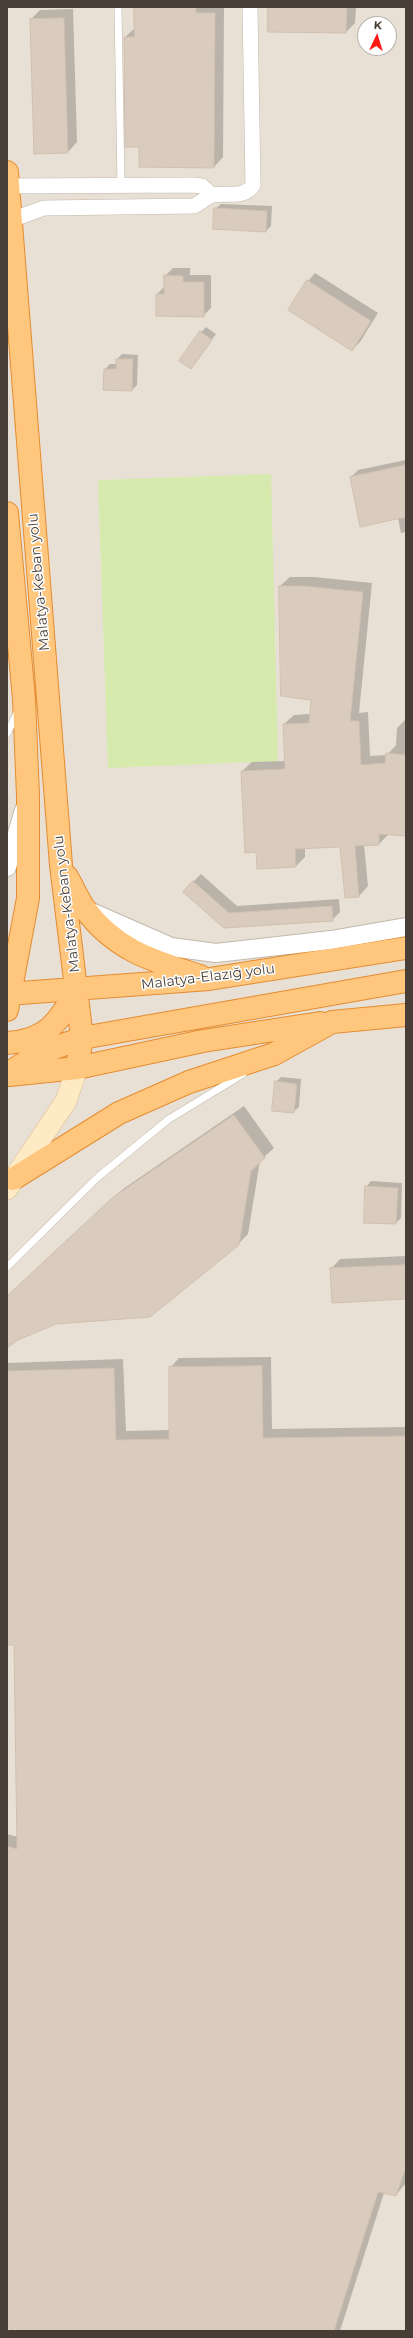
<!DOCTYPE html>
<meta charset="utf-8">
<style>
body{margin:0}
#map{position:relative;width:413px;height:2338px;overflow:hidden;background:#f4efe7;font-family:Montserrat,sans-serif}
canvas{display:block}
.frame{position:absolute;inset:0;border:8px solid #483e35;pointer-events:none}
.north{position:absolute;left:357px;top:16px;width:40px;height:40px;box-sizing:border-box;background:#fff;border:1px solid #b6b2ae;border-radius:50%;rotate:4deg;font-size:11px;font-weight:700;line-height:16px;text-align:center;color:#483e35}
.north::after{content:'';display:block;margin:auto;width:14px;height:18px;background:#ff1a13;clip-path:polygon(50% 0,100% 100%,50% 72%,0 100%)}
</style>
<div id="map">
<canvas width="413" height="2338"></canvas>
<div class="frame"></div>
<div class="north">K</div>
</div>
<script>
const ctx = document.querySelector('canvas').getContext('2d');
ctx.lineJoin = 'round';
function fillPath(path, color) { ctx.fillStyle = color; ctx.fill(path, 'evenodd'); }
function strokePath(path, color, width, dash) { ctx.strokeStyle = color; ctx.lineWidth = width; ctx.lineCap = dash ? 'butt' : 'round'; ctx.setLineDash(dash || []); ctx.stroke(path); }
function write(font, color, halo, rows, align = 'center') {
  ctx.font = font + ' Montserrat,sans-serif'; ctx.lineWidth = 3; ctx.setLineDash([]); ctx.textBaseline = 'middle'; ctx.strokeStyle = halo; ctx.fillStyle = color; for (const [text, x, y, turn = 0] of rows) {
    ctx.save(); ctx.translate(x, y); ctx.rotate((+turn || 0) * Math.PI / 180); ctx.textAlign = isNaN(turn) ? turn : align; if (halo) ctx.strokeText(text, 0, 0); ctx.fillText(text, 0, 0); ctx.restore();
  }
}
fillPath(new Path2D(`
 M7 7H406V2331H7ZM365 24H389V48H365Z`), '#e8e0d5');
fillPath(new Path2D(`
 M271 474 278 761 108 768 98 480Z`), '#d6eaae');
fillPath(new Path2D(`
 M135 7H224L223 157 214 167 140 146 125 37 135 28Z
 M269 7H356L355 23 346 32Z
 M73 9 77 142 68 152 31 19 40 10Z
 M221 204 272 206 271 226 266 231 214 228 215 209Z
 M173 268H190V275H211V308L203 316 157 294 165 286V276Z
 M315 273 378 313 360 342 352 350 308 281Z
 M206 327 216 334 191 368 201 332Z
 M122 354 138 355 137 385 132 390 105 369 110 364H117V359Z
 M406 460V532L401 533 398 518 351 477 358 470Z
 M290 577H314L372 583 359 713 368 712 370 756 387 755 396 745 397 728 406 719V835H388L379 844 364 845 368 886 359 896 341 846 305 847V857L296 866 257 851 242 771 252 762 286 761 284 724 294 715 310 714 312 699 280 586Z
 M201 874 237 906 339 899 340 912 332 920 224 927 193 882Z
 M281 1077 301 1079 299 1107 293 1112 276 1082Z
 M244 1106 274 1148 260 1161 248 1234 238 1244 18 1339 7 1347V1297L123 1189Z
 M371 1181 402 1183 401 1218 396 1223 366 1187Z
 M406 1256V1298L331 1269 340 1259Z
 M271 1357 272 1429 406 1427V2183L396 2195 384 2193 340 2331H15L7 2326V1834L18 1837 15 1644H7V1363L123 1359 126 1431 170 1430V1368L179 1358Z`), '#0003');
const building = new Path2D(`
 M134 7H196V13H215L214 168 139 167V147H125L124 37H134Z
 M268 7H347L346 33 268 32Z
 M64 18 68 153 34 154 30 19Z
 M214 208 267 211 266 232 213 229Z
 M164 275 183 276V282H204V317L156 316V294H164Z
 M307 280 371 321 352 351 288 310Z
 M200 331 212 340 191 369 179 361Z
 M116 359H133L132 391 103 390 104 369H116Z
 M406 465V517L360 527 350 477Z
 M279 586H304L363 592 350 721H359L361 765 385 763 386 753 406 755V836L379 834V845L355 846 359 897 345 898 340 847 295 849 296 867 257 869 256 852 245 853 241 771 285 769 283 724 309 723 311 700 281 696Z
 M193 881 229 913 332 906 333 921 224 928 183 892Z
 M275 1081 297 1084 294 1113 272 1111Z
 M234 1115 265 1158 251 1171 239 1245 150 1317 56 1324 18 1340 7 1348V1296L112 1198Z
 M365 1186 398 1188 396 1224 364 1223Z
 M406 1265V1299L332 1303 330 1268Z
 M262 1366 263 1438 406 1436V2167L396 2196 378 2192 334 2331H13L7 2327V1846L17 1849 14 1645H7V1371L114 1368 116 1440 169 1439V1367Z`);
fillPath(building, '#d9ccbf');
strokePath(building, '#d2c0ae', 1);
const service = new Path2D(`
 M118 7 121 185
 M7 734 17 713
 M7 1267 98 1177 169 1119 243 1074`);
const minor = new Path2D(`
 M8 186 192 185 202 186 212 195
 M11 220 44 208 194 206C200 203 207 197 213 195 227 192 245 199 253 185L250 7`);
const tertiary = new Path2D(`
 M7 867 24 810
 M89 911 171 947 216 953 331 940 406 927`);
const secondary = new Path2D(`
 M7 1189 66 1101 77 1068`);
const trunk = new Path2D(`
 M7 172 61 865 82 1038 77 1068
 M7 513 24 699 28 796V898L7 1010
 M67 877C73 887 78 900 85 909 116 951 154 961 200 976
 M7 994 209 979 406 948
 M7 1043C47 1040 58 1023 77 990
 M7 1074 38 1054 82 1038 406 981
 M9 1075 77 1068 203 1041 320 1023
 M13 1179 119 1113 189 1082 274 1054 332 1022 406 1015`);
strokePath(service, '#c3b8ac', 8);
strokePath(minor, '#c3b8ac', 16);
strokePath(tertiary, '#c3b8ac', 20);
strokePath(secondary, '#dac096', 22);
strokePath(trunk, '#e58c30', 24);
strokePath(service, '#fff', 7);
strokePath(minor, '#fff', 15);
strokePath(tertiary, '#fff', 18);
strokePath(secondary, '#ffeac6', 21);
strokePath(trunk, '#ffc77e', 22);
write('14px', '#483e35', '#fff', [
 ["Malatya-Keban yolu",39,582,-95],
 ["Malatya-Keban yolu",67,904,-97],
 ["Malatya-Elazığ yolu",208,977,-7]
]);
</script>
